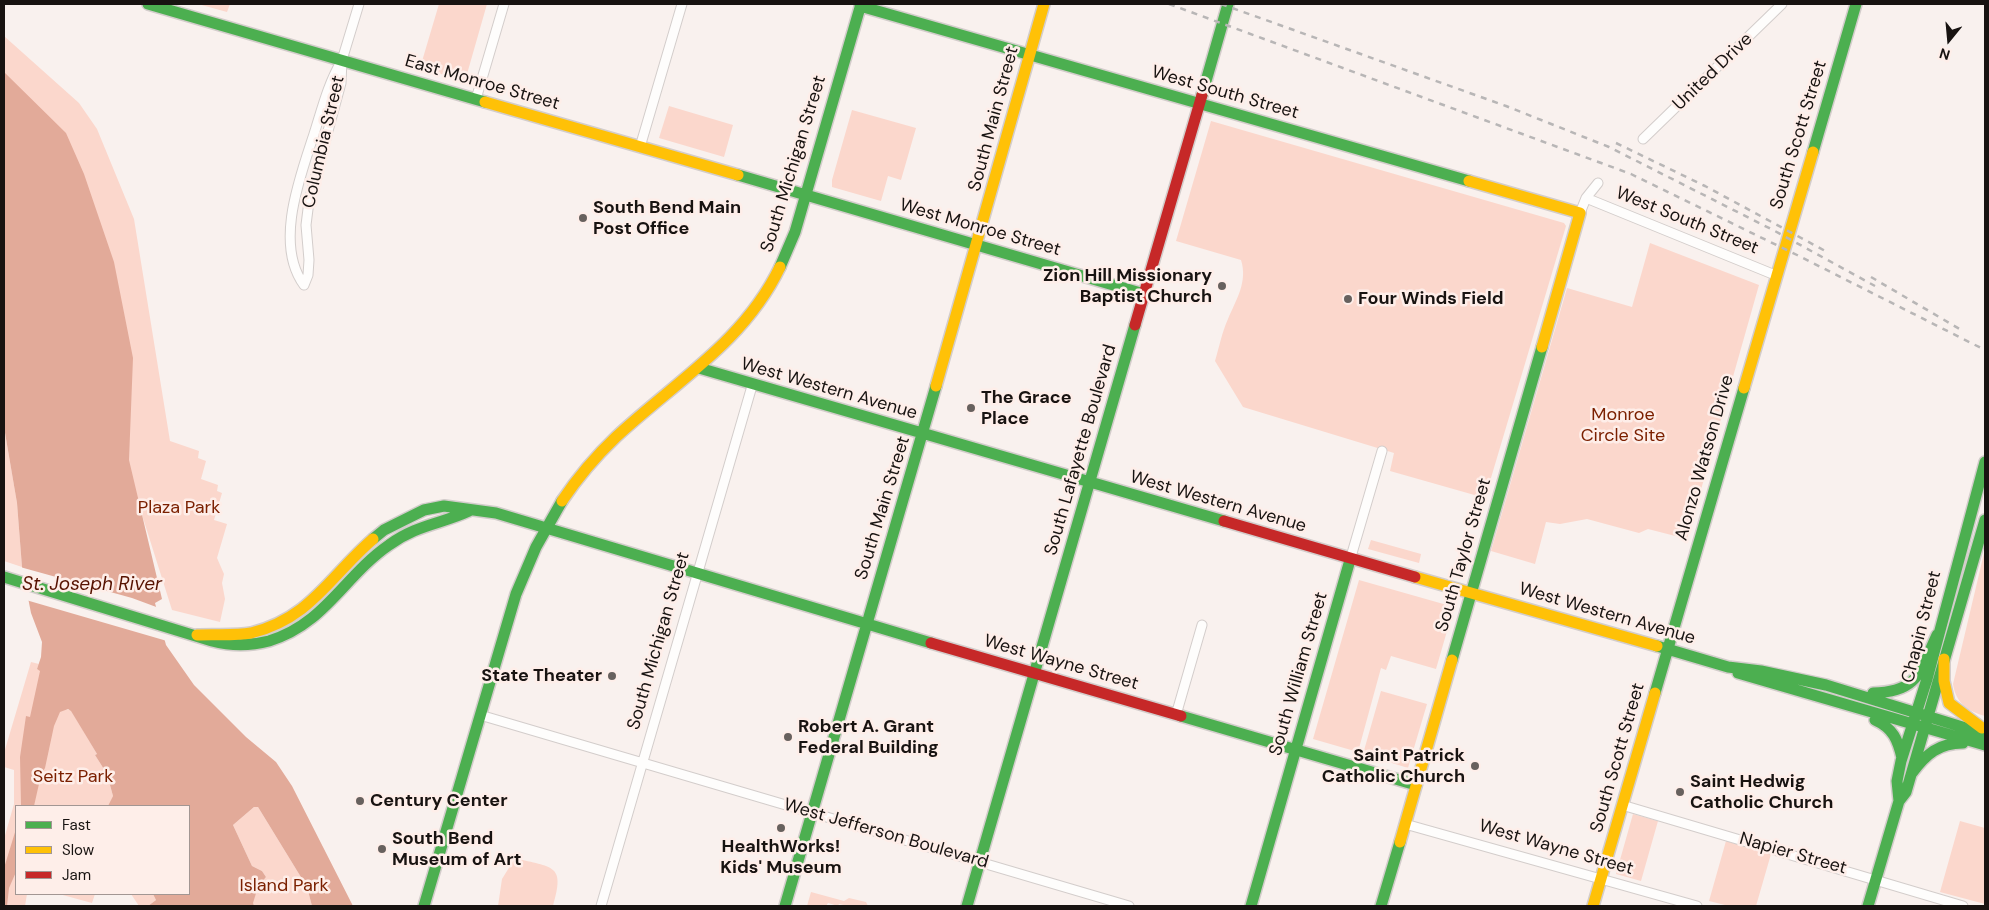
<!DOCTYPE html>
<style>
body{margin:0}
#map{position:relative;width:1989px;height:910px;overflow:hidden;background:#f9f1ee;font-family:"DM Sans",sans-serif}
canvas{display:block}
.frame{position:absolute;inset:0;border:5px solid #181311;pointer-events:none}
.legend{position:absolute;left:15px;top:805px;width:175px;height:90px;box-sizing:border-box;background:#feeee9;border:1px solid #a29693;margin:0;padding:6px 9px;list-style:none;font-size:15px;color:#181311}
.legend li{display:flex;align-items:center;gap:10px;height:25px}
.legend b{width:25px;border:1px solid #a29693}
.north{position:absolute;left:1924px;top:15px;width:50px;height:50px;-webkit-text-stroke:4px #feeee9;paint-order:stroke;rotate:197deg;font-size:14px;font-weight:700;line-height:20px;text-align:center;color:#181311}
.north::after{content:'';display:block;margin:auto;width:18px;height:22px;background:#181311;clip-path:polygon(50% 0,100% 100%,50% 72%,0 100%)}
</style>
<div id="map">
<canvas width="1989" height="910"></canvas>
<div class="frame"></div>
<ul class="legend">
<li><b style="height:6px;background:#4caf50"></b>Fast</li>
<li><b style="height:6px;background:#ffc107"></b>Slow</li>
<li><b style="height:6px;background:#c62828"></b>Jam</li>
</ul>
<div class="north">N</div>
</div>
<script>
const ctx = document.querySelector('canvas').getContext('2d');
ctx.lineJoin = 'round';
function fillPath(path, color) { ctx.fillStyle = color; ctx.fill(path, 'evenodd'); }
function strokePath(path, color, width, dash) { ctx.strokeStyle = color; ctx.lineWidth = width; ctx.lineCap = dash ? 'butt' : 'round'; ctx.setLineDash(dash || []); ctx.stroke(path); }
function write(font, color, halo, rows, align = 'center') {
  ctx.font = font + ' "DM Sans",sans-serif'; ctx.lineWidth = 5; ctx.setLineDash([]); ctx.textBaseline = 'middle'; ctx.strokeStyle = halo; ctx.fillStyle = color; for (const [text, x, y, turn = 0] of rows) {
    ctx.save(); ctx.translate(x, y); ctx.rotate((+turn || 0) * Math.PI / 180); ctx.textAlign = isNaN(turn) ? turn : align; if (halo) ctx.strokeText(text, 0, 0); ctx.fillText(text, 0, 0); ctx.restore();
  }
}
fillPath(new Path2D(`
 M198 4H230L227 12Z
 M439 4H487L465 81 420 68Z
 M4 36 79 103 97 129 134 219 170 441 199 451 198 458 206 461 201 479 218 485 217 491 222 493 214 520 227 524 217 558 224 574 222 583 225 599 220 622 172 610 4 77Z
 M669 106 733 125 724 157 659 138Z
 M852 110 916 128 901 180 888 176 881 201 832 187V180Z
 M1211 121 1564 223 1566 226 1485 498 1390 471 1394 453 1243 407 1215 361C1219 348 1222 332 1228 319 1236 300 1248 282 1241 260L1176 241Z
 M1650 243 1759 285 1687 539 1648 529 1639 533 1587 519 1560 524 1546 522 1535 564 1491 551 1567 288 1632 307Z
 M4 427 17 503 22 567 4 561Z
 M1371 540 1421 554 1419 563 1368 549Z
 M1985 549V716C1967 711 1956 703 1953 684Z
 M1359 580 1454 607 1436 669 1391 656 1386 670 1381 668 1358 752 1313 739Z
 M31 662 39 664 37 669 40 670 65 709 71 710 97 754 95 755 107 774 113 796 109 806H16V894H27L25 906H4V839L14 804V770L4 767V753Z
 M1381 691 1427 704 1408 768 1363 754Z
 M254 807H258L307 887 312 906H254L252 903 258 887 266 877 262 871 252 866 233 825Z
 M1633 814 1658 821 1641 881 1616 874Z
 M1960 821 1985 828V904L1940 892Z
 M1726 841 1771 854 1756 906H1729L1709 901Z
 M515 858C552 868 566 863 553 906H498L502 879Z
 M811 892 844 901 849 898 866 902 868 906H848L839 904 838 906 828 903 826 906H807Z
 M59 894H95L92 903Z
 M131 894H153L156 900 148 906H139Z`), '#fbd7cc');
fillPath(new Path2D(`
 M4 72 66 133 84 174 114 262 133 358 129 460 162 599 155 603 166 645 194 685 246 737 276 762 292 786 353 906H312L307 887 258 807H254L233 825 252 866 262 871 266 877 258 887 253 903 254 906H148L156 900 153 894H189V806H108L113 796 107 774 95 755 97 754 71 711 68 709 60 712 54 726 45 768 41 775 34 806H21L20 757 26 716 30 717 40 671 37 669 41 657 42 642 31 613 22 567 17 503 4 427Z
 M16 829V872L9 888 7 906H4V868Z`), '#e2aa99');
fillPath(new Path2D(`
 M20 567 132 598 159 608 167 641 26 600Z`), '#f9f1ee');
const street = new Path2D(`
 M476 99 504 4
 M1643 139 1782 4
 M640 147 682 4
 M1586 198 1775 275
 M1580 213 1586 198 1598 183
 M304 285 308 275 309 260 306 225 309 201 341 83 342 60 359 4
 M304 285C274 244 300 177 314 134 322 109 328 84 341 62
 M1350 560 1382 451
 M480 715 1129 906
 M1176 715 1202 625
 M1622 805 1963 906
 M1405 824 1697 906
 M601 906 752 386`);
const fast = new Path2D(`
 M148 4 485 102
 M860 6 1469 181
 M1202 95 1228 4
 M1813 152 1856 4
 M738 175 806 195
 M806 195 1144 294
 M780 267 795 232 861 4
 M699 368 1224 521
 M373 539 384 530 424 510 444 506 496 513 931 643
 M4 577 212 641C231 646 250 646 269 641 325 624 344 576 389 545 416 525 441 524 469 511
 M1657 646 1728 667 1761 671 1826 685 1985 734
 M1452 660 1542 347
 M1738 673 1985 745
 M1655 693 1744 388
 M1873 693C1919 692 1920 671 1937 635
 M1181 716 1416 785
 M1875 720C1893 728 1898 740 1902 758
 M1912 773C1926 754 1939 743 1963 743
 M1899 801 1897 781 1901 761 1927 679 1985 462
 M424 906 516 594 536 547 562 501
 M785 906 936 386
 M967 906 1135 325
 M1251 906 1350 560
 M1381 906 1400 842
 M1868 906 1899 801 1906 792 1985 520`);
const slow = new Path2D(`
 M485 102 738 175
 M1469 181 1580 213 1542 347
 M936 386 1044 4
 M1744 388 1813 152
 M562 501C578 477 596 456 616 437 675 382 744 342 780 267
 M1415 577 1657 646
 M197 635C214 634 234 636 251 633 311 618 330 576 373 539
 M1944 659V681L1949 703 1982 728
 M1400 842 1452 660
 M1593 906 1655 693`);
const jam = new Path2D(`
 M1135 325 1202 95
 M1224 521 1415 577
 M931 643 1181 716`);
strokePath(street, '#d3cdcb', 11);
strokePath(fast, '#d3cdcb', 14);
strokePath(slow, '#d3cdcb', 14);
strokePath(jam, '#d3cdcb', 14);
strokePath(street, '#fefdfc', 9);
strokePath(fast, '#4caf50', 11);
strokePath(slow, '#ffc107', 11);
strokePath(jam, '#c62828', 11);
strokePath(new Path2D(`
 M1169 4 1631 174 1797 255 1985 350
 M1221 4 1506 106 1609 147 1773 230 1875 286
 M1616 143 1705 186 1829 253
 M1871 277 1963 331`), '#b8b6b6', 2.5, [6, 6]);
for (const [x, y, r, color] of [
 [583,218,5,"#67615e"],
 [1222,286,5,"#67615e"],
 [1348,299,5,"#67615e"],
 [971,408,5,"#67615e"],
 [612,676,5,"#67615e"],
 [788,737,5,"#67615e"],
 [1475,766,5,"#67615e"],
 [1680,792,5,"#67615e"],
 [360,801,5,"#67615e"],
 [781,828,5,"#67615e"],
 [382,849,5,"#67615e"]
]) { const dot = new Path2D(); dot.arc(x, y, r, 0, 2 * Math.PI); ctx.fillStyle = color; ctx.fill(dot); strokePath(dot, '#feeee9', 2); }
write('18px', '#181311', '#feeee9', [
 ["United Drive",1713,72,-44],
 ["East Monroe Street",482,83,16],
 ["West South Street",1225,93,16],
 ["South Main Street",994,119,-75],
 ["South Scott Street",1799,135,-73],
 ["Columbia Street",324,142,-77],
 ["South Michigan Street",794,164,-73],
 ["West South Street",1687,221,22],
 ["West Monroe Street",980,228,16],
 ["West Western Avenue",829,389,16],
 ["South Lafayette Boulevard",1081,450,-74],
 ["Alonzo Watson Drive",1705,458,-74],
 ["West Western Avenue",1218,502,16],
 ["South Main Street",883,508,-73],
 ["South Taylor Street",1464,555,-74],
 ["West Western Avenue",1607,614,16],
 ["Chapin Street",1922,627,-76],
 ["South Michigan Street",659,641,-74],
 ["West Wayne Street",1061,663,16],
 ["South William Street",1299,674,-74],
 ["South Scott Street",1618,758,-74],
 ["West Jefferson Boulevard",886,834,16],
 ["West Wayne Street",1556,848,16],
 ["Napier Street",1793,854,16]
]);
write('bold 18px', '#181311', '#feeee9', [
 ["South Bend Main",593,208],
 ["Post Office",593,229],
 ["Zion Hill Missionary",1212,276,"right"],
 ["Baptist Church",1212,297,"right"],
 ["Four Winds Field",1358,299],
 ["The Grace",981,398],
 ["Place",981,419],
 ["State Theater",602,676,"right"],
 ["Robert A. Grant",798,727],
 ["Federal Building",798,748],
 ["Saint Patrick",1465,756,"right"],
 ["Catholic Church",1465,777,"right"],
 ["Saint Hedwig",1690,782],
 ["Catholic Church",1690,803],
 ["Century Center",370,801],
 ["South Bend",392,839],
 ["Museum of Art",392,860],
 ["HealthWorks!",781,847,"center"],
 ["Kids' Museum",781,868,"center"]
], 'left');
write('18px', '#7b2001', '#feeee9', [
 ["Monroe",1623,415],
 ["Circle Site",1623,436],
 ["Plaza Park",179,508],
 ["Seitz Park",73,777],
 ["Island Park",284,886]
]);
write('italic 19px', '#571200', '#feeee9', [
 ["St. Joseph River",92,585]
]);
</script>
